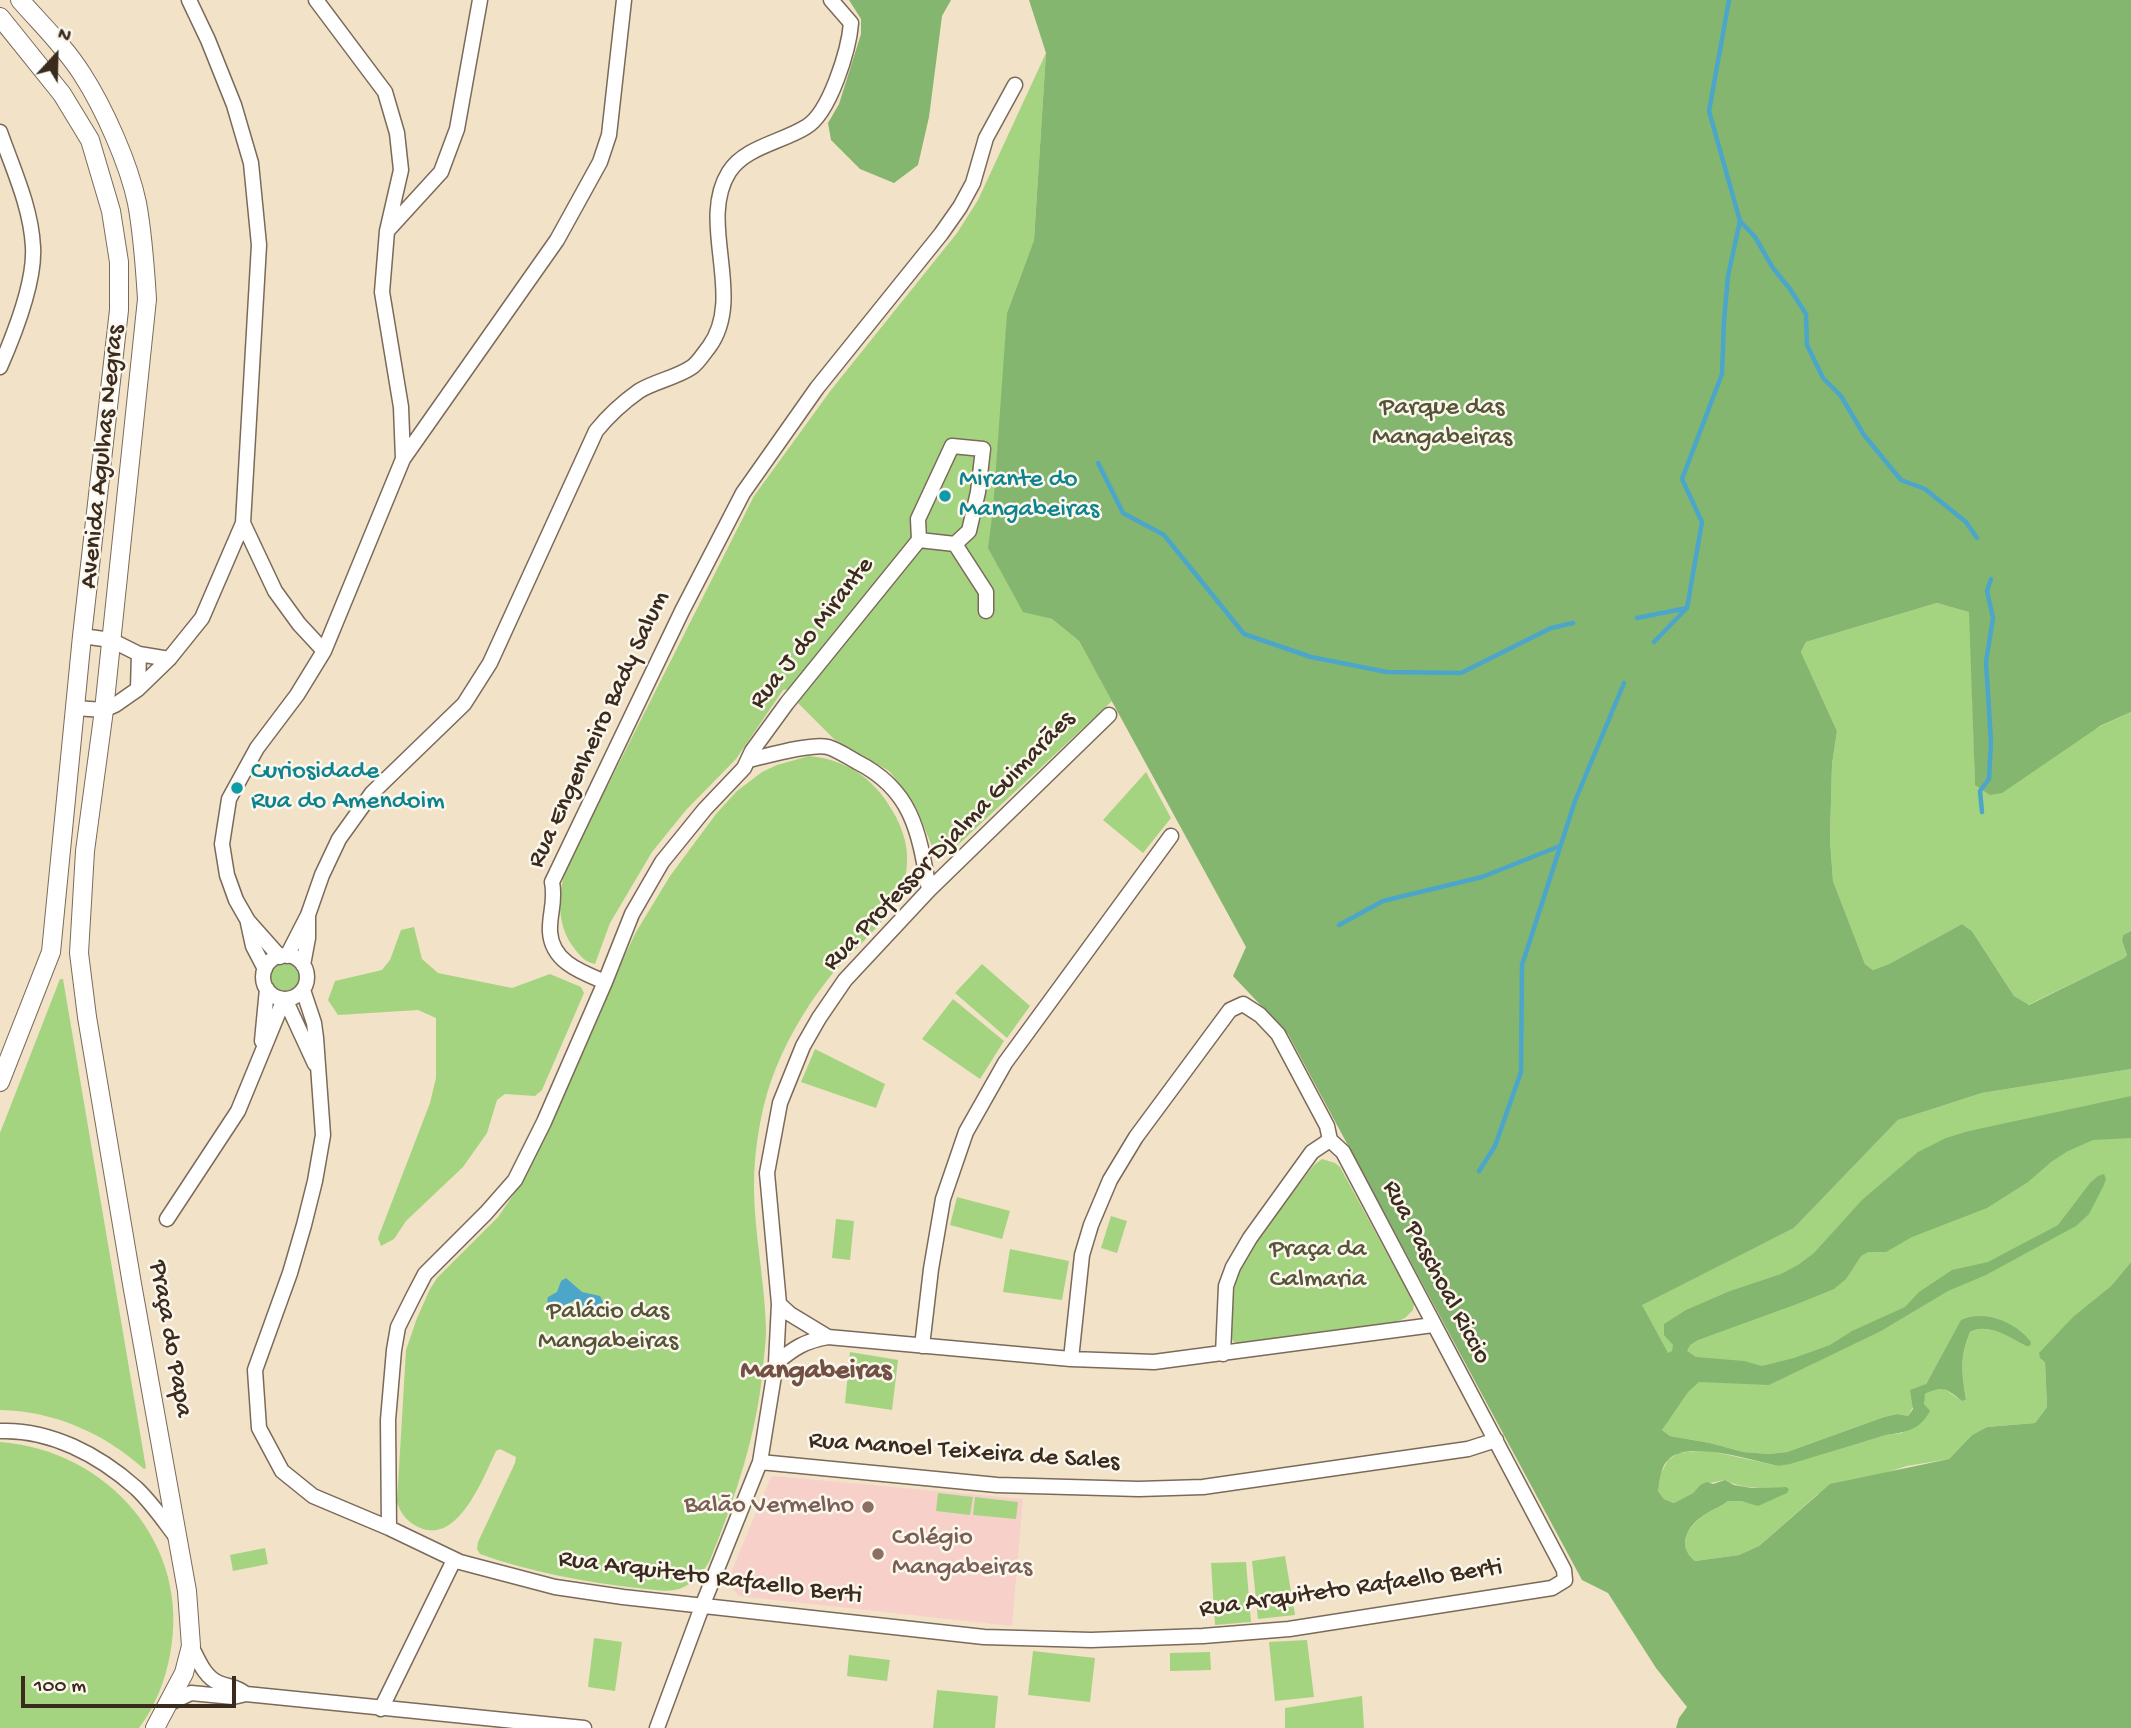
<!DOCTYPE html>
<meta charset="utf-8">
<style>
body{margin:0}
#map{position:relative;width:2131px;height:1728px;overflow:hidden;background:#f2e2c7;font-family:"Gochi Hand",sans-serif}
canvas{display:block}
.north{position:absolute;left:21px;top:21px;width:70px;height:70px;-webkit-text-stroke:5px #fbf7ec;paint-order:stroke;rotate:22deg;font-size:19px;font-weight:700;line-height:28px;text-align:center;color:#3b2a1e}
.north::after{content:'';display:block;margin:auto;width:24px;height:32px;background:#3b2a1e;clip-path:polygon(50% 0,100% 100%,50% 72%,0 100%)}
.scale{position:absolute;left:21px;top:1676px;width:215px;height:32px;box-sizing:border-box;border:4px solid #3b2a1e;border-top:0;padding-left:9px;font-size:21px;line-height:24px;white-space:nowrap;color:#3b2a1e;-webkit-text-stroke:5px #fbf7ec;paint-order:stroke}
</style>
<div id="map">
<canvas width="2131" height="1728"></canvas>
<div class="north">N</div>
<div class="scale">100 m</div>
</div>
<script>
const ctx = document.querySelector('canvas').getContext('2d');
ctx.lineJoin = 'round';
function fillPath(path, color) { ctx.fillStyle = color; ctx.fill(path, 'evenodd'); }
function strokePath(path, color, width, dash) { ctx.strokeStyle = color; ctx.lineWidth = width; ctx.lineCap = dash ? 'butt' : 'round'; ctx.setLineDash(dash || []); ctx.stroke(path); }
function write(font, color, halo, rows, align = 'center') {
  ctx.font = font + ' "Gochi Hand",sans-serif'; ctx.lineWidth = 5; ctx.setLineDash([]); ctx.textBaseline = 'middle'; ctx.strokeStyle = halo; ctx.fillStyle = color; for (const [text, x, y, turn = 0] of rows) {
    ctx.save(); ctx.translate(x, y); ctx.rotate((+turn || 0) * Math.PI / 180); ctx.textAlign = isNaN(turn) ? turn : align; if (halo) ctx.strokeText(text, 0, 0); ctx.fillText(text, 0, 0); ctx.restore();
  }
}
fillPath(new Path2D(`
 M774 1476 1023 1499 1012 1626 739 1596 732 1588 730 1575 770 1479Z`), '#f7d0ca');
fillPath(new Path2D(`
 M1046 53 1034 240 1007 313 1023 611 1052 619 1079 641 1112 701 944 858 935 854 917 809 899 783 889 771 872 761 835 740 798 703 796 692 790 689 783 690 736 759 686 810 652 852 610 923 595 964C585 962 580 956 574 948 556 925 558 894 566 868L754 496 831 390 957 233 978 200Z
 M1937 603 1970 612 1975 785 2131 712V931L2123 935 2122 941 2127 955 2124 958 2028 1005 2014 996 1972 931 1962 924 1889 964 1873 970 1865 964 1833 881 1830 840 1832 764 1837 731 1801 652 1806 642Z
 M809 756C850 760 877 781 896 817 903 831 908 846 907 862 906 912 858 942 829 978 804 1009 783 1046 770 1084 762 1108 757 1136 755 1161 750 1217 765 1274 766 1330 766 1342 764 1355 763 1367 757 1434 735 1499 710 1560 703 1573 690 1588 674 1590 663 1592 648 1589 637 1588 584 1582 530 1572 480 1554L477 1549 478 1542 515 1463 516 1457 500 1449 496 1451C484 1476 460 1541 423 1529 409 1524 401 1515 397 1502L406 1350 417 1318 430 1289 437 1278 498 1217 525 1178 595 1026 621 963 636 932 670 876 716 814 737 791 762 772 777 765Z
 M1146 772 1171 818 1143 853 1103 820Z
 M414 927 422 959 438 973 512 988 550 974 581 987 584 993 542 1090 535 1096 505 1094 497 1100 487 1133 463 1167 406 1221 394 1239 381 1246 378 1238 430 1103 436 1078V1018L418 1010 338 1015 328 1000 335 981 382 970 390 960 401 930Z
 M269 977a16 16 0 1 1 32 0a16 16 0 1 1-32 0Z
 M982 964 1030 1006 1007 1038 955 993Z
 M60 979H63L146 1468 144 1469C104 1433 54 1411 0 1410V1133Z
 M953 999 1004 1041 980 1079 922 1039Z
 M815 1049 885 1084 876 1108 801 1082Z
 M2131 1069V1262L2111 1286 2073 1318 2045 1362 2047 1407 2035 1423 1987 1427 1972 1435 1949 1459 1907 1466 1818 1494 1759 1546 1739 1555 1695 1561C1674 1543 1690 1524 1709 1512 1716 1508 1722 1506 1728 1501H1741L1758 1505 1786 1487C1765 1488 1744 1490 1725 1480L1700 1485 1693 1493 1674 1503 1664 1499 1658 1491 1661 1473 1668 1460 1678 1453 1706 1450 1778 1466 1886 1435 1902 1433 1927 1416 1923 1398 1925 1394 1937 1388H1943L1962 1401 1966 1400C1962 1372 1959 1360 1970 1332 1988 1322 2010 1338 2026 1346 2002 1319 1998 1312 1961 1321L1908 1416 1897 1414 1884 1417 1787 1452 1769 1454 1742 1452 1710 1443 1670 1436 1662 1430 1668 1419 1642 1304 1794 1228 1898 1120 1982 1093Z
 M1322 1159 1335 1163 1340 1167 1414 1303 1413 1310 1405 1318 1396 1322 1239 1344 1233 1341 1227 1328 1237 1274 1243 1261 1256 1239 1314 1165Z
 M957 1197 1010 1211 1002 1239 950 1225Z
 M1111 1216 1127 1221 1117 1253 1101 1248Z
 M836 1219 854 1221 850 1260 832 1258Z
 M1010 1249 1069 1261 1062 1300 1003 1292Z
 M850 1352 898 1360 892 1410 845 1403Z
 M0 1442C108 1450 192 1545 170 1655 165 1681 155 1707 139 1728H0Z
 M938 1493 973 1497 970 1515 936 1511Z
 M975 1497 1018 1502 1016 1519 973 1515Z
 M265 1548 268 1564 233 1571 230 1555Z
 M1285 1556 1295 1615 1258 1619 1252 1561Z
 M1246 1562 1251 1622 1215 1625 1211 1563Z
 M594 1638 622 1642 615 1691 588 1687Z
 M1307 1640 1314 1697 1275 1701 1269 1642Z
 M1033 1651 1095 1658 1090 1702 1028 1695Z
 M1210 1652 1211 1670 1170 1671V1653Z
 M849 1655 890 1660 887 1681 847 1676Z
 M937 1690 998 1696 995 1728H933Z
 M1362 1696 1364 1728H1285V1708Z`), '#a5d481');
fillPath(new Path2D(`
 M849 0H951L942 16 929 117 918 165 894 183 860 169 831 140 828 123 839 104 861 34V19Z
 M1029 0H2131V712L2100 726 2002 793 1990 795 1975 785 1969 612 1937 603 1806 642 1801 652 1837 731 1832 764 1830 840 1833 881 1865 964 1873 970 1889 964 1962 924 1972 931 2014 996 2029 1005 2124 958 2127 955 2122 941 2123 935 2131 931V1069L1982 1093 1898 1120 1794 1228 1642 1305 1668 1353 1672 1351 1673 1345 1664 1335V1324L1686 1310 1730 1291 1781 1274 1798 1265 1814 1253 1862 1200 1918 1152 1946 1138 1969 1131 2131 1096V1138L2093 1140 2068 1151 2051 1162 2028 1182 1987 1208 1912 1237 1886 1252H1868L1861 1256 1846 1279 1834 1289 1797 1304 1698 1340 1690 1345 1687 1351 1696 1357 1744 1361 1762 1366 1794 1358 1830 1345 1852 1331 1905 1307 1919 1292 1952 1270 1988 1262 2058 1225 2090 1183 2098 1176 2104 1174 2106 1179 2103 1187 2089 1214 2076 1226 1986 1275 1948 1291 1881 1331 1769 1385 1699 1382 1688 1392 1662 1430 1670 1436 1710 1443 1743 1452 1769 1454 1787 1452 1884 1417 1897 1414 1908 1416 1913 1409 1910 1390 1926 1384 1961 1320C1984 1309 2016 1322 2031 1342L2030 1346H2026C2010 1338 1988 1322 1970 1332 1959 1359 1962 1373 1966 1400L1962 1401C1946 1389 1944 1385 1925 1394L1924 1404 1930 1411C1920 1430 1906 1432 1886 1435L1790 1464 1778 1466C1754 1461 1687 1439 1668 1460 1660 1468 1660 1481 1658 1491L1664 1499 1674 1503 1693 1493 1700 1485 1707 1482 1713 1484 1725 1480 1734 1485 1752 1488 1786 1487 1789 1489 1787 1493 1758 1506 1741 1501H1728C1722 1506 1716 1508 1709 1512 1690 1523 1674 1543 1695 1561L1739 1555 1759 1546 1830 1484 1949 1459 1972 1435 1987 1427 2035 1423 2047 1407 2045 1362 2040 1358 2039 1353 2073 1317 2111 1286 2131 1262V1728H1676L1679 1718 1687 1707 1656 1668 1608 1593 1582 1580 1288 1034 1233 976 1246 947 1079 641 1052 619 1023 612 988 548 993 509 1007 313 1034 240 1046 53Z`), '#84b66f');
fillPath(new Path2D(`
 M566 1278 582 1292 600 1296 603 1302 600 1308 594 1310 574 1301 555 1309C549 1307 546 1303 548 1297L557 1292 561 1281Z`), '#4ba6c9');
strokePath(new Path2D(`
 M1729 0 1709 111 1740 221 1755 237 1773 268 1790 289 1806 314 1807 345 1823 378 1841 396 1864 435 1901 480 1925 489 1966 522 1977 538
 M1098 463 1123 513 1164 535 1244 634 1311 657 1387 672 1461 673 1551 628 1573 623
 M1637 618 1687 608 1702 522 1682 479 1722 374 1724 321 1728 276 1740 221
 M1654 642 1685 610
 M1982 812 1980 791 1989 779 1991 742 1986 662 1993 618 1987 591 1991 579
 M1339 925 1383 901 1482 877 1560 846
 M1479 1171 1495 1146 1521 1072 1522 965 1575 801 1624 683`), '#4ba6c9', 4.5);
const minor = new Path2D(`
 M189 0 208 40 234 105 251 163 259 245 243 523 275 591 299 624 324 651
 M316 0 385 92 397 133 401 170 387 231 382 292 401 407 403 459
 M0 132C13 169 31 207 33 247 35 281 14 335 0 367
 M388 230 441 172 457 129 480 0
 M952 446 983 449 978 492 969 531 955 544 919 540 918 519Z
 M955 544 986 592V611
 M82 636 111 640 139 654 169 659
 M138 689 139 654
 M75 708 104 710 115 705 138 689 169 659 202 618 243 523
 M749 760C767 756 811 743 828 747 838 750 848 757 857 762 913 790 919 833 929 890
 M248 923 253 946 265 969
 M263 977a22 22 0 1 1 44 0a22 22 0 1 1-44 0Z
 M287 956 308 915 322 875 339 839 372 793 464 704 490 663 596 431C609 415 622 403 639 391 655 381 676 378 692 367 698 363 704 353 709 347 746 296 697 223 729 172 745 147 782 142 806 127 830 113 849 49 851 23L831 0
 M280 957 248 921 236 900 227 875 222 844 229 799 257 748 297 695 324 651 403 459 557 240 600 162 609 135 624 0
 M303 965 308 938V916
 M605 982C581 972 552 962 550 932 549 914 556 902 552 882L682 611 743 493 817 388 941 234 960 207 973 183 986 138 1015 85
 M303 990 314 1023 316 1038 323 1135 315 1181 304 1225 290 1273 255 1370 259 1428 282 1471 313 1496 389 1528 460 1562 555 1587 623 1597 984 1637 1091 1640 1203 1636 1289 1629 1552 1588 1565 1580 1564 1570 1343 1152 1330 1140 1327 1126 1278 1034 1260 1015 1243 1004 1230 1010 1136 1137 1110 1180 1091 1225 1082 1255 1071 1359
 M285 999 315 1064
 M262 1041 267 989
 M167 1219 238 1111 284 999
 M828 1337 1071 1359 1154 1362 1433 1325
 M922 1346 931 1269 943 1199 966 1132 1005 1063 1171 836
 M1223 1354 1226 1286 1233 1267 1250 1238 1312 1152 1330 1140
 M776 1363C794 1348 805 1341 828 1337L790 1314 779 1304
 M0 1431C50 1429 99 1455 136 1488 152 1503 164 1521 177 1538
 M760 1462 997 1485 1139 1489 1203 1487 1468 1449 1496 1440
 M389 1528 388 1420 394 1350 398 1327 413 1297 425 1274 486 1213 515 1180 544 1122 605 982 632 914 662 862 705 809 744 768 752 751 787 703 919 540
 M246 1694 584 1728
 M170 1703 191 1693 233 1697 246 1694C234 1685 231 1688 219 1683 204 1677 198 1659 191 1646
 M381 1709 454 1560
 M657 1728 703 1604 760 1462 776 1363 779 1304 767 1173 780 1103 803 1046 819 1018 845 980 929 890 1109 715`);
const tertiary = new Path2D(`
 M20 0C41 24 65 47 82 74 104 108 129 164 137 203 143 235 145 267 147 299L104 710 85 851 79 953 87 1017 132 1284 187 1591 191 1646 184 1673 155 1728
 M0 17 62 94 90 140 111 211 119 262V310L82 636 51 952 0 1082`);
strokePath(minor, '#7b6a59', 17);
strokePath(tertiary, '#7b6a59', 20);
strokePath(minor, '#fff', 14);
strokePath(tertiary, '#fff', 18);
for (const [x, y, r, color] of [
 [945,496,7,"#0f9aa8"],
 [237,788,7,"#0f9aa8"],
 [868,1507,7,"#8d6e63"],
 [878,1554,7,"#8d6e63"]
]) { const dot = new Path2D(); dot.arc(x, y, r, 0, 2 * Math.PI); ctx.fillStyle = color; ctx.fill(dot); strokePath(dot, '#fbf7ec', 2.5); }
write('26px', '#565437', '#fbf7ec', [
 ["Parque das",1442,409],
 ["Mangabeiras",1442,439],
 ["Praça da",1318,1251],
 ["Calmaria",1318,1281],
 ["Palácio das",608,1313],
 ["Mangabeiras",608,1343]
]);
write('26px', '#3b2a1e', '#fbf7ec', [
 ["Avenida Agulhas Negras",104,457,-84],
 ["Rua J do Mirante",813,634,-52],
 ["Rua Engenheiro Bady Salum",600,730,-65],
 ["Rua Professor Djalma Guimarães",950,842,-46],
 ["Rua Paschoal Riccio",1435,1273,62],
 ["Praça do Papa",169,1339,80],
 ["Rua Manoel Teixeira de Sales",964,1453,4],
 ["Rua Arquiteto Rafaello Berti",710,1579,7],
 ["Rua Arquiteto Rafaello Berti",1351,1590,-8]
]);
write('26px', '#0d838f', '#fbf7ec', [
 ["Mirante do",959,481],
 ["Mangabeiras",959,511],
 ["Curiosidade",251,773],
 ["Rua do Amendoim",251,803]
], 'left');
write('26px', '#785e54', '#fbf7ec', [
 ["Balão Vermelho",854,1507],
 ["Colégio",892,1539,"left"],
 ["Mangabeiras",892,1569,"left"]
], 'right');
write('bold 28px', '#725144', '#fbf7ec', [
 ["Mangabeiras",816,1373]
]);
</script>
